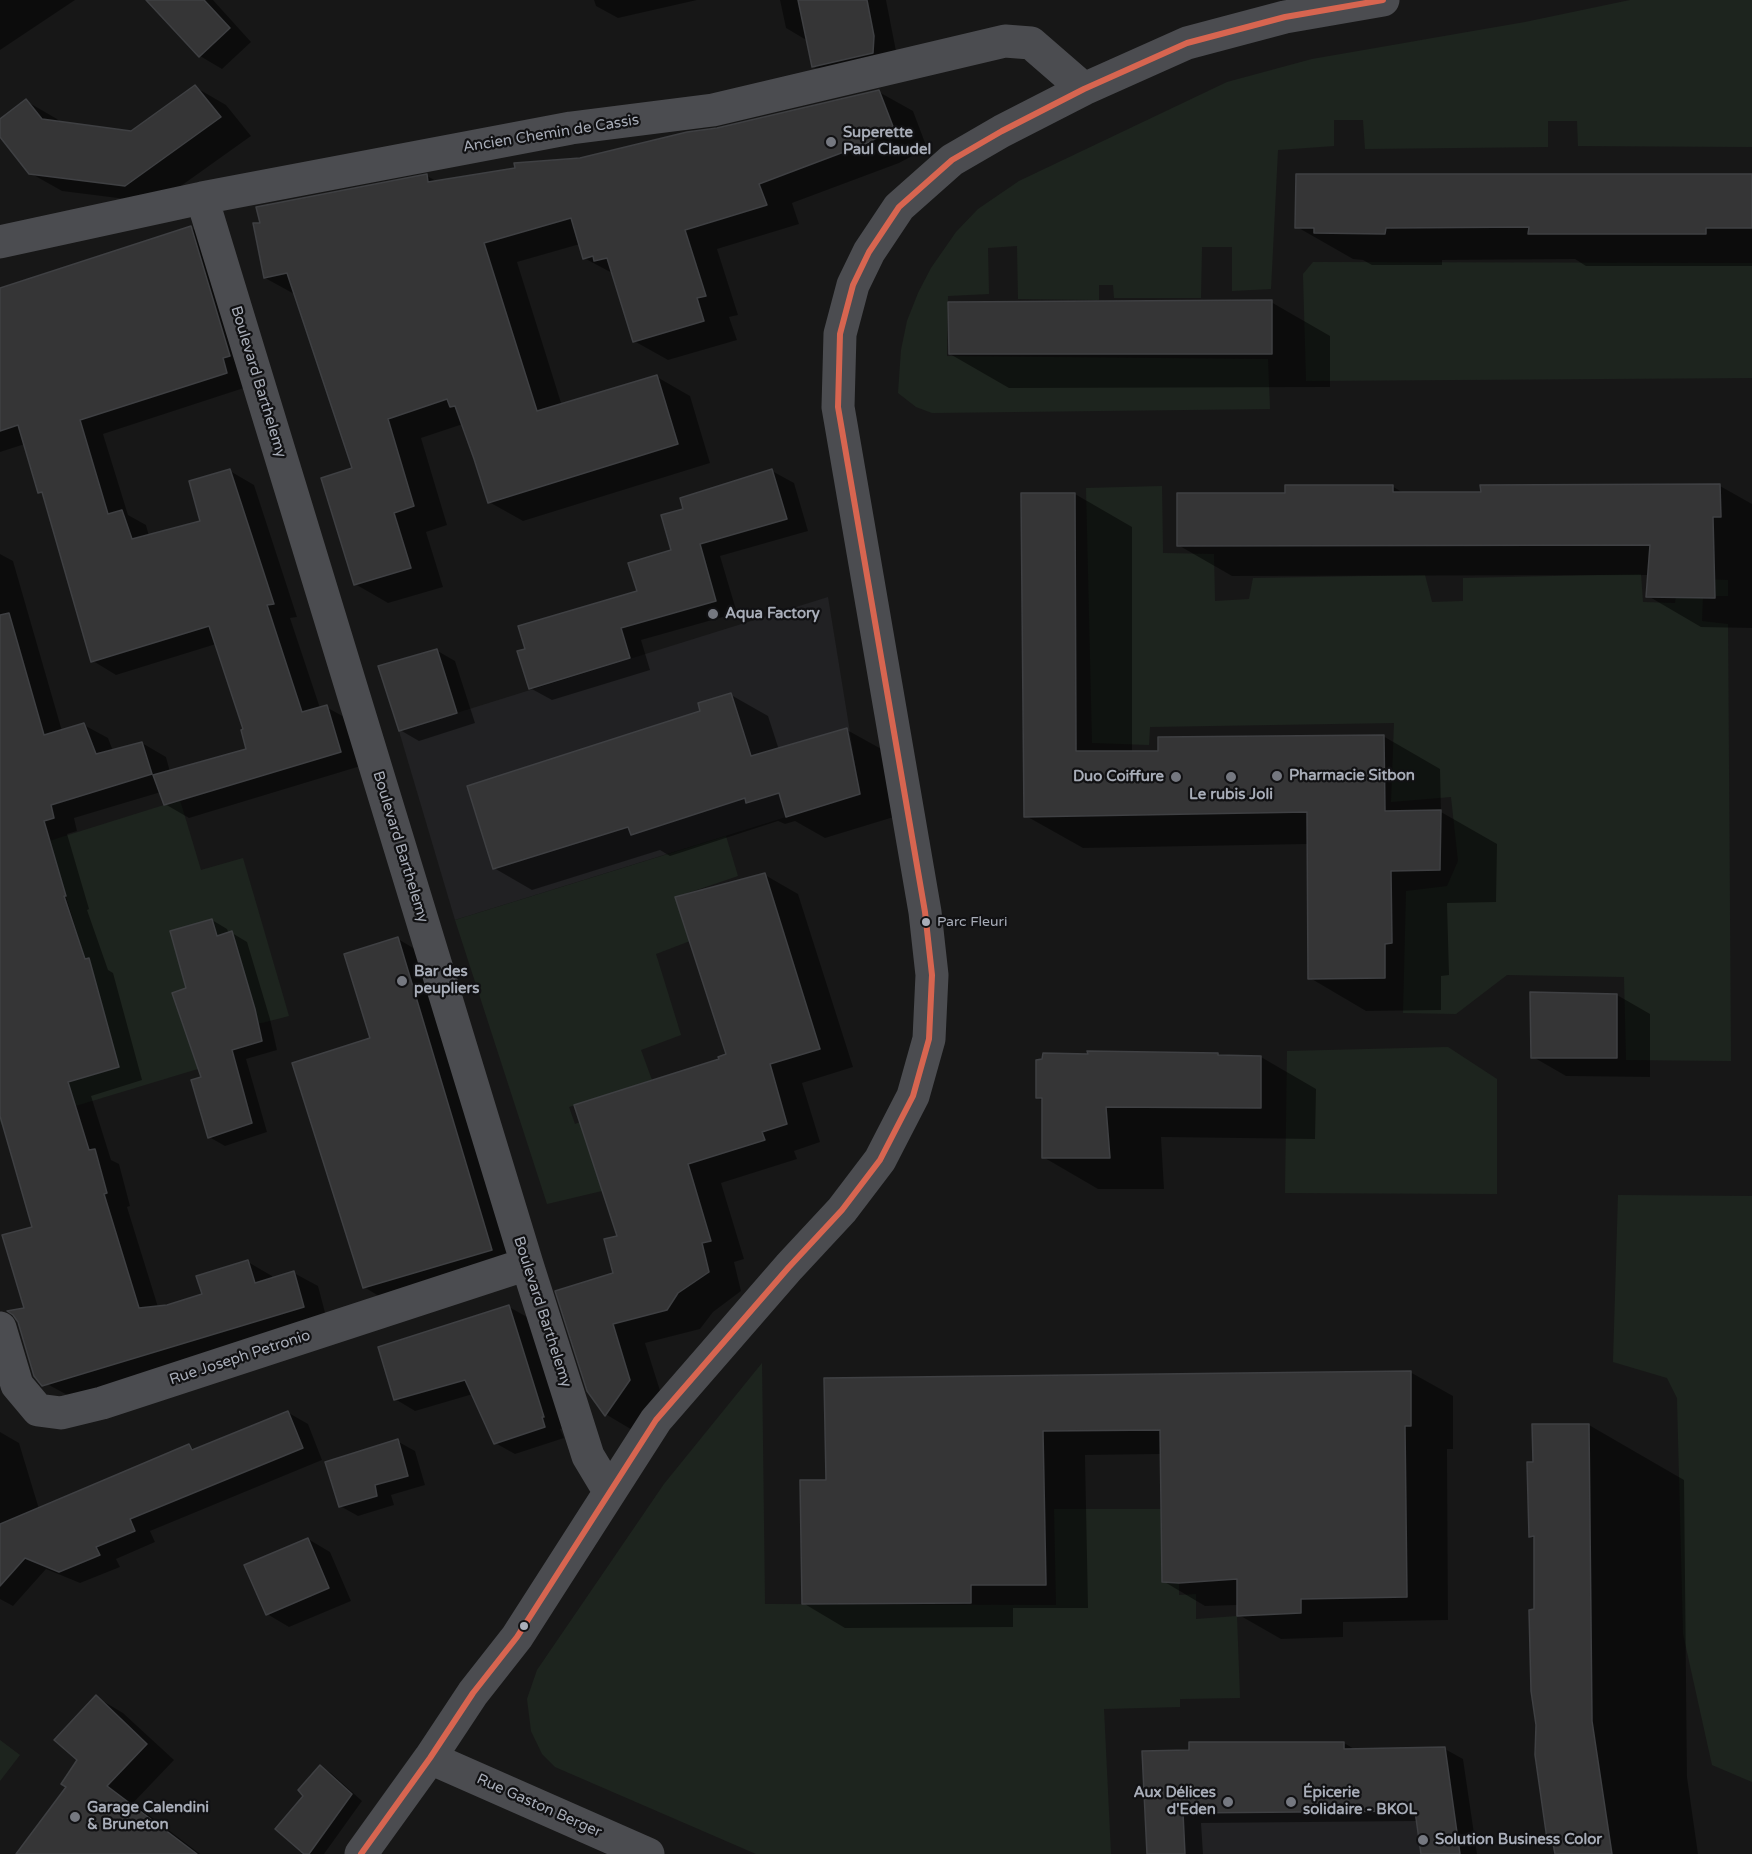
<!DOCTYPE html>
<meta charset="utf-8">
<style>
body{margin:0}
canvas{display:block;background:#171717}
</style>
<canvas width="1752" height="1854"></canvas>
<script>
const ctx = document.querySelector('canvas').getContext('2d');
ctx.lineJoin = 'round';
function fillPath(path, color) { ctx.fillStyle = color; ctx.fill(path, 'evenodd'); }
function strokePath(path, color, width, dash) { ctx.strokeStyle = color; ctx.lineWidth = width; ctx.lineCap = dash ? 'butt' : 'round'; ctx.setLineDash(dash || []); ctx.stroke(path); }
function write(font, color, halo, rows, align = 'center') {
  ctx.font = font + ' "Varela Round",sans-serif'; ctx.lineWidth = 4.5; ctx.setLineDash([]); ctx.textBaseline = 'middle'; ctx.strokeStyle = halo; ctx.fillStyle = color; for (const [text, x, y, turn = 0] of rows) {
    ctx.save(); ctx.translate(x, y); ctx.rotate((+turn || 0) * Math.PI / 180); ctx.textAlign = isNaN(turn) ? turn : align; if (halo) ctx.strokeText(text, 0, 0); ctx.fillText(text, 0, 0); ctx.restore();
  }
}
fillPath(new Path2D(`
 M828 597 860 794 455 920 399 731Z
 M1445 1747 1460 1854H1147L1142 1751Z`), '#212123');
fillPath(new Path2D(`
 M1630 0H1752V147L1578 146 1577 121H1548V147L1365 149 1363 120H1334V146L1278 150 1271 289 1232 291V247H1202L1201 298H1114L1113 285H1099V300L1018 299 1017 246 988 248 989 294 948 296 947 356 1268 359 1270 409 932 413 916 407 898 393 901 350 907 321 918 293 931 268 956 232 978 209 1019 181 1227 82 1312 59 1525 22Z
 M1313 262 1752 263V378L1306 381 1303 274Z
 M1162 486 1163 553 1214 554 1215 601 1249 599 1253 578 1425 575 1432 602 1463 601V578L1641 574 1643 602 1675 603 1678 578 1728 580V596H1703L1702 621 1728 624 1731 1061 1626 1060 1624 977 1507 975 1456 1014 1403 1013 1406 891 1447 886 1458 861 1451 797 1391 802 1394 723 1150 727 1149 745 1092 743 1086 488Z
 M180 800 201 870 243 858 289 1016 254 1025 232 1048 234 1058 3 1128 0 1121V1103L119 1067 89 958 85 959 49 841ZM212 919 217 936 232 932 254 1005 183 1026 172 993 187 988 170 931Z
 M726 836 738 876 676 897 690 941 656 954 681 1035 641 1050 652 1080 569 1107 575 1124 580 1122 602 1191 547 1204 455 920Z
 M1448 1047 1497 1079V1194L1285 1193 1287 1051Z
 M1618 1195 1752 1196V1782L1712 1765 1683 1634 1677 1398 1667 1378 1613 1362Z
 M762 1363 765 1604 1056 1605 1054 1509H1161L1162 1582 1179 1583V1595L1196 1594V1619L1237 1616 1240 1698 1180 1699V1707L1104 1709 1111 1854H756L555 1767 542 1754 531 1731 527 1699 537 1670 664 1484Z
 M0 1740 20 1755 0 1781Z`), '#1d241e');
fillPath(new Path2D(`
 M0 0H75L0 50Z
 M149 0H213L251 42 222 69 200 56Z
 M594 0H697L618 18 596 6Z
 M780 0H886L896 51 835 79 813 66 808 41 786 28Z
 M195 87 226 105 251 136 157 203 62 191 30 173 0 135V121L26 101 57 119 61 123 132 132Z
 M879 92 913 111 927 148 899 163 792 203 799 224 717 249 738 315 729 317 737 340 668 360 634 341 614 274 584 258 580 244 517 262 562 406 657 377 690 396 710 463 523 521 489 502 463 424 421 438 447 525 426 532 443 587 388 603 355 584 354 469 296 295 265 278 427 176 438 182 580 160Z
 M1752 176V266H1586L1575 259 1442 260V265H1372L1363 260 1353 259 1297 227Z
 M191 228 215 241 250 386 103 434 128 515 146 525 149 536 201 522 230 471 254 485 297 617 290 618 320 708 326 707 350 720 364 765 189 818 165 804 161 792 74 818 77 831 67 834 89 909 87 910 108 970 113 973 142 1080 91 1096 111 1160 119 1164 130 1206 127 1207 158 1307 204 1295 248 1262 272 1276 273 1279 294 1273 318 1286 327 1320 71 1397 47 1384 34 1228 0 1110V554L13 561 62 731 84 725 108 738 113 751 142 743 166 757 170 772 248 750 245 730 216 644 116 675 93 661 45 495 40 492 25 444 0 452V290Z
 M1271 302 1330 336V387L1009 388 950 354Z
 M772 471 794 483 808 531 720 556 737 613 641 640 650 670 552 700 530 688 527 650 639 592 673 551 684 510Z
 M1392 486 1405 494 1482 493 1720 486 1752 504V628L1701 627 1648 596 1649 575 1232 576 1178 545 1287 495Z
 M1075 494 1132 527V753H1159L1383 736 1440 769 1441 812 1497 844 1496 902 1447 903 1449 975 1441 976V1010L1366 1011 1310 978 1309 844 1083 848 1026 816Z
 M436 650 455 661 475 723 419 741 400 730Z
 M731 695 768 716 779 750 847 730 885 751 897 816 825 838 795 821 785 824 778 821 670 856 660 850 532 890 494 868 701 712Z
 M765 875 798 894 853 1067 802 1083 820 1142 794 1151 797 1159 721 1183 744 1259 734 1262 741 1291 713 1312 700 1329 645 1343 663 1400 639 1434 607 1415 589 1391 615 1274 619 1237 721 1060 727 1055Z
 M212 920 227 929 229 934 232 933 247 942 270 1019 277 1050 246 1059 267 1132 225 1146 209 1137 203 1078 188 989Z
 M398 939 415 949 509 1260 382 1298 364 1287 372 1039Z
 M1617 995 1650 1014V1077L1566 1076 1533 1057Z
 M1217 1054 1221 1057H1261L1316 1089 1315 1139 1161 1137 1164 1189H1098L1043 1157 1044 1101 1037 1098Z
 M509 1307 529 1318 563 1428 560 1429 564 1438 515 1454 495 1443 473 1394 415 1411 395 1399Z
 M1410 1372 1453 1396V1449H1447L1448 1620 1343 1622V1637L1281 1639 1239 1615 1238 1605 1205 1606 1163 1581 1162 1454 1085 1455 1088 1608H1013V1627L845 1628 803 1603 827 1482 825 1380Z
 M287 1412 308 1424 322 1460 150 1531 155 1542 116 1559 120 1567 80 1583 46 1569 13 1606 0 1599V1432L19 1443 39 1509 189 1446 196 1450Z
 M1589 1425 1684 1480 1687 1777 1698 1854H1556L1554 1842 1548 1838 1535 1610V1539L1530 1536 1534 1463Z
 M397 1441 415 1451 425 1485 391 1495 394 1505 358 1516 340 1506Z
 M308 1539 330 1552 351 1601 289 1627 267 1614Z
 M96 1697 123 1713 174 1760 133 1803 200 1854H18L68 1787 79 1760Z
 M1344 1743 1356 1750 1445 1749 1463 1759 1477 1854H1423L1418 1821 1201 1823 1203 1854H1149L1144 1753Z
 M320 1767 331 1773 362 1801 324 1854H306L305 1796Z`), '#0007');
const building = new Path2D(`
 M146 0H204L230 28 199 57Z
 M798 0H867L874 36 873 53 812 67Z
 M195 85 221 117 125 186 29 174 0 137V119L26 99 42 119 131 131Z
 M879 90 894 129 865 144 759 184 767 205 685 230 706 296 697 298 704 321 633 342 607 258 594 261 593 256 583 259 571 218 484 243 537 411 657 375 678 444 488 503 474 459 455 406 450 407 447 399 388 419 414 506 394 513 411 568 354 585 321 478 352 468 287 273 264 278 253 223H260L256 207 427 174 428 182 515 168 514 163 580 158 687 132 717 128Z
 M1296 174H1752V228H1706V234H1528L1529 227 1386 228 1385 234 1314 233V228H1295Z
 M191 226 230 356 223 358 227 373 80 420 108 514 122 510 132 539 200 521 189 481 230 469 274 604 267 605 302 712 327 705 341 752 164 805 153 775 246 749 241 730 243 729 209 626 91 662 42 492 38 493 18 425 0 431V288Z
 M1272 300V354H949L948 302Z
 M772 469 787 519 700 544 716 601 621 628 630 658 529 689 517 651 525 649 518 626 637 591 628 563 671 550 661 515 683 509 680 498Z
 M1720 484 1721 517H1713L1715 598 1646 597 1650 545 1177 546V493H1285V485H1393V492H1481L1480 485Z
 M1021 493H1075L1076 751H1158V737L1384 735 1385 811 1441 810 1440 870 1391 871 1392 943 1385 944V978L1308 979 1307 812 1024 817Z
 M9 613 44 735 84 723 96 754 142 742 152 774 51 805 54 818 44 821 66 896H64L85 959 89 958 119 1067 68 1082 89 1150 95 1149 107 1193 104 1194 139 1308 167 1305 202 1294 196 1276 248 1260 255 1283 294 1271 304 1307 42 1386 34 1376 18 1322 13 1315 7 1311 24 1308 2 1235 32 1227 0 1116V615Z
 M437 649 457 713 399 731 378 666Z
 M731 693 751 756 847 728 860 794 786 817 779 793 746 803 745 798 631 835 628 827 493 869 467 786 700 711 698 703Z
 M765 873 820 1049 770 1064 787 1124 762 1132 765 1140 688 1164 711 1241 702 1243 709 1272 678 1293 667 1310 613 1324 630 1380 605 1416 587 1391 555 1291 613 1273 604 1239 617 1236 574 1105 719 1059 718 1057 726 1054 675 897Z
 M212 919 217 936 232 931 255 1009 262 1041 232 1050 252 1123 208 1138 191 1080 201 1077 172 993 186 988 170 931Z
 M398 937 492 1250 363 1288 292 1063 370 1038 344 954Z
 M1530 992 1617 994V1058H1531Z
 M1087 1051 1218 1053V1055L1261 1056V1108L1106 1107 1110 1158H1042V1098H1036V1060L1042 1059 1043 1053 1088 1054Z
 M509 1305 544 1417H542L545 1427 494 1444 465 1380 394 1400 378 1347Z
 M1411 1371V1426H1405L1407 1597 1301 1599V1613L1237 1616V1579L1179 1583 1162 1582 1160 1430 1043 1431 1046 1585H971V1603L802 1604 800 1480H826L824 1378Z
 M288 1411 303 1448 130 1519 135 1531 96 1547 100 1555 59 1572 25 1558 0 1586V1524L189 1444 192 1450Z
 M1532 1424H1589L1592 1721 1612 1854H1555L1552 1838 1547 1839 1535 1755 1536 1725 1531 1691 1529 1610 1534 1609V1536L1529 1537 1527 1462H1533Z
 M398 1439 408 1476 375 1485 377 1496 339 1507 325 1462Z
 M308 1538 329 1588 266 1615 244 1565Z
 M96 1695 147 1744 107 1786 197 1854H16L66 1787 61 1784 77 1760 54 1740Z
 M1189 1742H1344V1749L1445 1747 1460 1854H1421L1415 1811 1183 1813 1185 1854H1147L1142 1751 1189 1750Z
 M320 1765 352 1794 309 1854H304L275 1829 303 1796 298 1790Z`);
fillPath(building, '#353536');
strokePath(building, '#3f4043', 1.5);
strokePath(new Path2D(`
 M202 198 527 1264 588 1456 609 1491
 M0 242 202 198 571 128 713 110 1005 41 1031 43 1084 89
 M0 1328 17 1385 38 1410 61 1413 102 1403 527 1264
 M430 1758 648 1854
 M361 1854 430 1758 473 1693 517 1637 656 1420 789 1267 842 1210 880 1160 913 1096 929 1039 932 975 925 912 838 407 840 334 853 285 869 252 899 207 952 160 1002 131 1084 89 1187 43 1285 17 1383 0`), '#4b4c50', 33);
strokePath(new Path2D(`
 M361 1854 430 1758 473 1693 517 1637 656 1420 789 1267 842 1210 880 1160 913 1096 929 1039 932 975 925 912 838 407 840 334 853 285 869 252 899 207 952 160 1002 131 1084 89 1187 43 1285 17 1383 0`), '#d76550', 6);
for (const [x, y, r, color] of [
 [831,142,6,"#757880"],
 [713,614,6,"#757880"],
 [1277,776,6,"#757880"],
 [1176,777,6,"#757880"],
 [1231,777,6,"#757880"],
 [926,922,5,"#a8adb8"],
 [402,981,6,"#757880"],
 [524,1626,5,"#a8adb8"],
 [1228,1802,6,"#757880"],
 [1291,1802,6,"#757880"],
 [75,1817,6,"#757880"],
 [1423,1840,6,"#757880"]
]) { const dot = new Path2D(); dot.arc(x, y, r, 0, 2 * Math.PI); ctx.fillStyle = color; ctx.fill(dot); strokePath(dot, '#111113', 2); }
write('14px', '#a8adb8', '#111113', [
 ["Parc Fleuri",937,922]
], 'left');
write('bold 15px', '#a8adb8', '#111113', [
 ["Superette",843,133],
 ["Paul Claudel",843,150],
 ["Aqua Factory",725,614],
 ["Pharmacie Sitbon",1289,776],
 ["Duo Coiffure",1164,777,"right"],
 ["Le rubis Joli",1231,795,"center"],
 ["Bar des",414,972],
 ["peupliers",414,989],
 ["Aux Délices",1216,1793,"right"],
 ["d'Eden",1216,1810,"right"],
 ["Épicerie",1303,1793],
 ["solidaire - BKOL",1303,1810],
 ["Garage Calendini",87,1808],
 ["& Bruneton",87,1825],
 ["Solution Business Color",1435,1840]
], 'left');
write('15px', '#a8adb8', '#111113', [
 ["Ancien Chemin de Cassis",551,134,-9],
 ["Boulevard Barthelemy",258,382,73],
 ["Boulevard Barthelemy",400,847,73],
 ["Boulevard Barthelemy",542,1312,72],
 ["Rue Joseph Petronio",240,1358,-18],
 ["Rue Gaston Berger",539,1806,24]
]);
</script>
